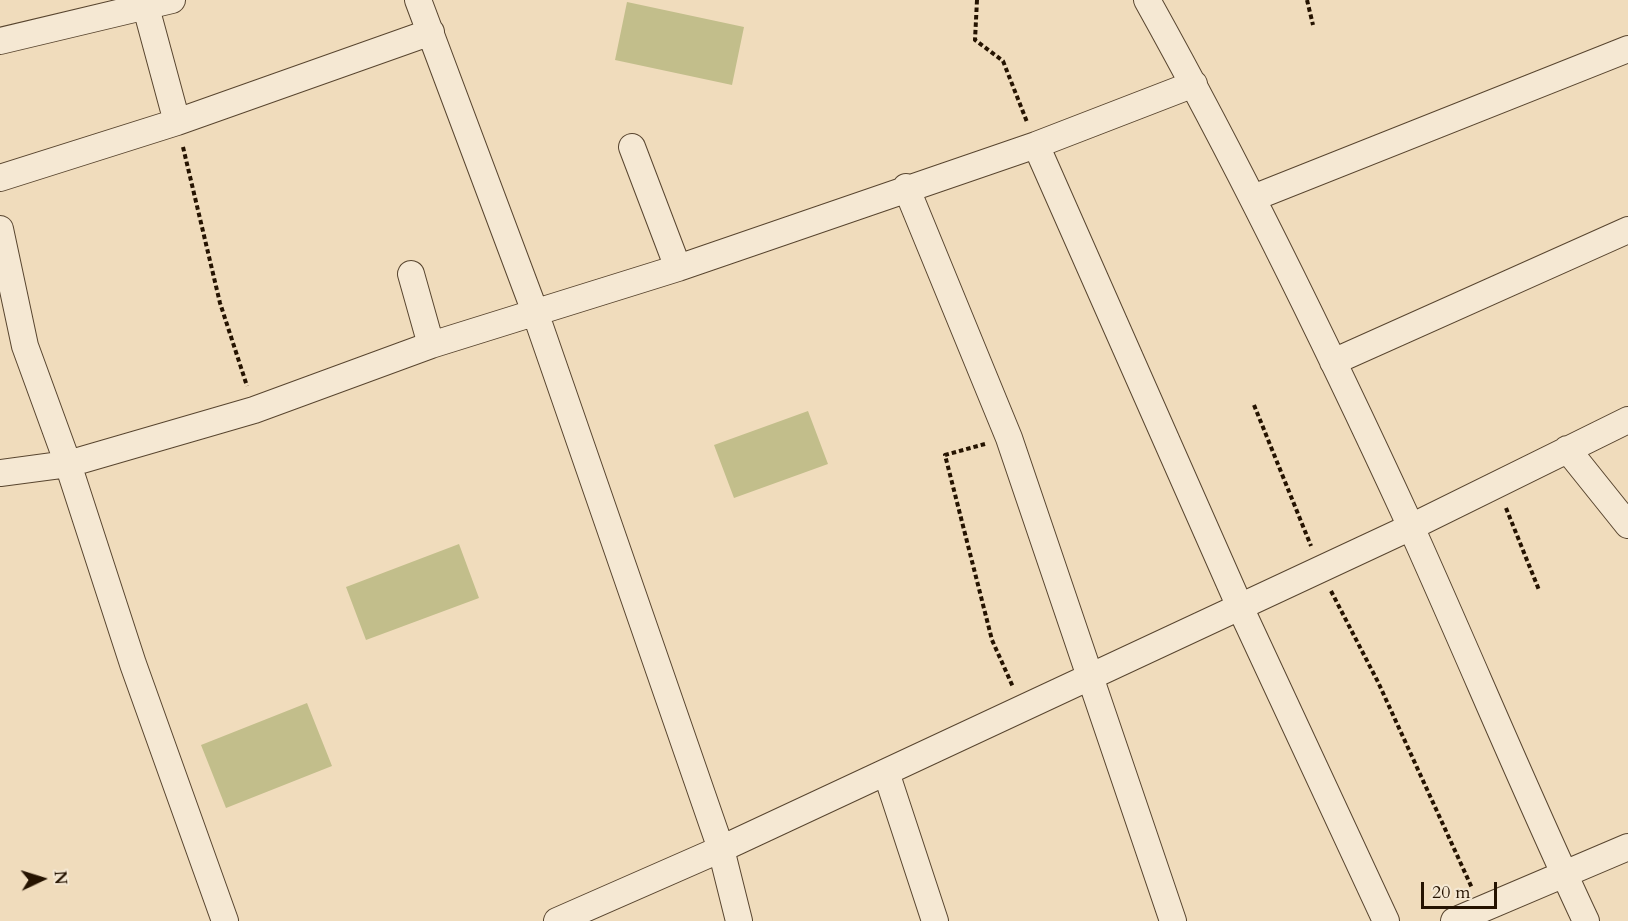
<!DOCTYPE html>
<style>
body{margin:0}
#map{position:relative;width:1628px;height:921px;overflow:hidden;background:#f0dcbc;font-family:Cardo,serif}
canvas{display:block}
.north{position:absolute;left:12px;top:849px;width:60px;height:60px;-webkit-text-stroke:4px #f5e8d3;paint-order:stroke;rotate:86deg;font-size:16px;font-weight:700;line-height:24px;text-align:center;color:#251300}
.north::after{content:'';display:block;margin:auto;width:21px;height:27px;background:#251300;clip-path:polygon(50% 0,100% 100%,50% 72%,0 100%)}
.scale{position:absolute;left:1421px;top:882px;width:76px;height:27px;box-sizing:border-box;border:3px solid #251300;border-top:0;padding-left:8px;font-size:18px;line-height:21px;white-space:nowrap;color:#251300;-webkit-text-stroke:4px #f5e8d3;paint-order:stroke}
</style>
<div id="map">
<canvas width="1628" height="921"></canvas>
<div class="north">N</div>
<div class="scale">20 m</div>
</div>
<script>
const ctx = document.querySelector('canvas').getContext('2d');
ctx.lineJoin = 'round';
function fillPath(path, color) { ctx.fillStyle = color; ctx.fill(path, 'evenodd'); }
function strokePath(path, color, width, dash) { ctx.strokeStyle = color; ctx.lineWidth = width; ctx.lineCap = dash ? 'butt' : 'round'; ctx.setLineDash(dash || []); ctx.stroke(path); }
fillPath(new Path2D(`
 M627 2 744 27 732 85 615 60Z
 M808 411 828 464 734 498 714 445Z
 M459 544 479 598 366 640 346 587Z
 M307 703 332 766 226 808 201 745Z`), '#c2be8b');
const minor = new Path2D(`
 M144 0 177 122
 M418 0 535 312 721 849 739 921
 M1147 0C1243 172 1329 349 1411 527 1470 658 1525 791 1586 921
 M0 41 172 0
 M1036 145 1240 607 1386 921
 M632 147 678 268
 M0 178 177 122 431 32
 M906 187 1009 438 1173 921
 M1253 198 1628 49
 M0 229 25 346 68 464 133 664 225 921
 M411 274 431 345
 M1333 362 1628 230
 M1567 449 1628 525
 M0 473 68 464 254 410 431 345 678 268 1036 145 1194 84
 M886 772 935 921
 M557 921 721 849 1411 527 1628 420
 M1454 921 1628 847`);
strokePath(minor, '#58452f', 28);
strokePath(new Path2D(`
 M977 0 975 40 1003 61 1027 122
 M1307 0 1313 25
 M183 147 220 303 247 386
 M1254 405 1311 546
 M985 444 945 455 992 640 1013 687
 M1506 508 1539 590
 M1331 591 1378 682 1472 888`), '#251300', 4, [4.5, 3]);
strokePath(minor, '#f5e8d3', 26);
</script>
